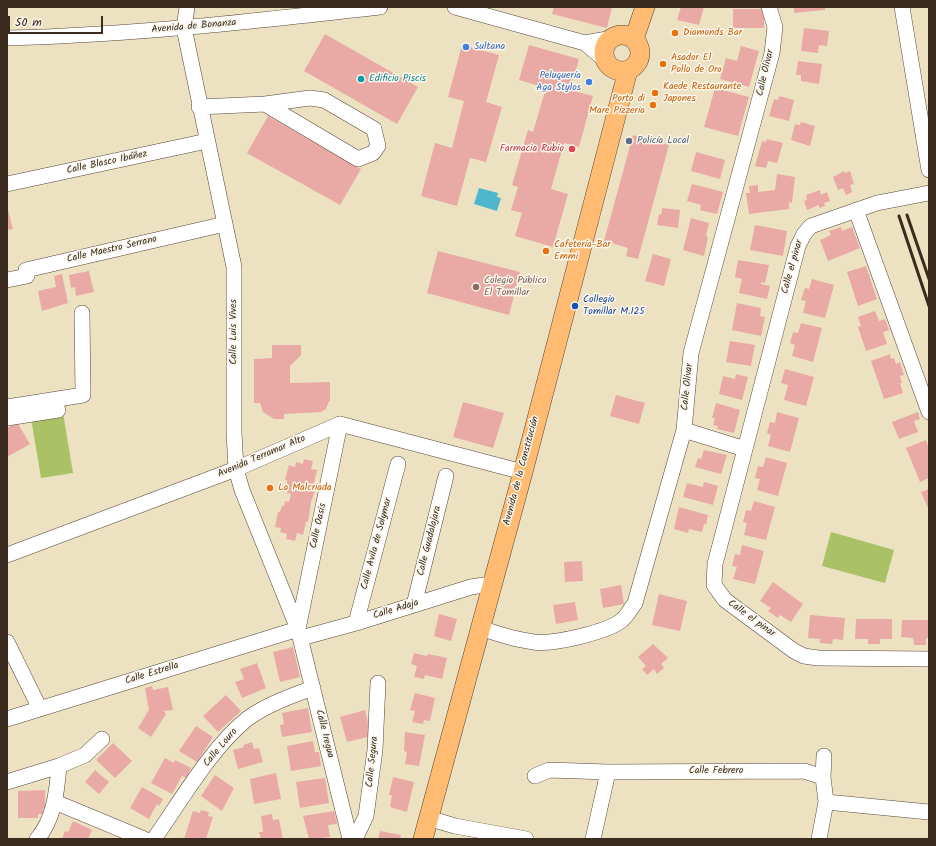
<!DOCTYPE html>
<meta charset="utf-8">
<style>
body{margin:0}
#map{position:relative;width:936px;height:846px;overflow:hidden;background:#ece2c2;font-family:Kalam,sans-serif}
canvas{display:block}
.frame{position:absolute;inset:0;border:8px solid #3b2a1e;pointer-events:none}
.scale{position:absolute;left:8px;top:16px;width:95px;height:18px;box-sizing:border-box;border:2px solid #3b2a1e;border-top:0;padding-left:5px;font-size:12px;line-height:14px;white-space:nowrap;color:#3b2a1e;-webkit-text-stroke:3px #fbf7ec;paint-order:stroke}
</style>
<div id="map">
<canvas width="936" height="846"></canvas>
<div class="frame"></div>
<div class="scale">50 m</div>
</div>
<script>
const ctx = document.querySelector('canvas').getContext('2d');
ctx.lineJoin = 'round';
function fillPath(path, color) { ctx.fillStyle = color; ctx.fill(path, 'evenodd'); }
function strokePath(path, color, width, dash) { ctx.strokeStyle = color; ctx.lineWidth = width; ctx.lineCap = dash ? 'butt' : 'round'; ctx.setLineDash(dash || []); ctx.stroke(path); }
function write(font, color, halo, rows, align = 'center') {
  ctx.font = font + ' Kalam,sans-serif'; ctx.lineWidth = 3; ctx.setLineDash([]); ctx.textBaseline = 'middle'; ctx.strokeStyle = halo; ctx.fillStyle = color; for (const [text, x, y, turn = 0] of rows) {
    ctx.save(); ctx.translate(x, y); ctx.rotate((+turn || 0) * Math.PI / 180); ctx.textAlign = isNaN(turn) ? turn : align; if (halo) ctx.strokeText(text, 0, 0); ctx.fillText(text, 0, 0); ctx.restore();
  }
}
fillPath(new Path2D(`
 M63 413 73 473 41 478 31 418Z
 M831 532 894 550 885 583 822 566Z`), '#abc166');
fillPath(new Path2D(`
 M479 188 498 193 497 197 501 198 497 211 474 204Z`), '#4eb6cd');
fillPath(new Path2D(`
 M554 7H612L607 28 552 14Z
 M681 7H704L699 25 677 20Z
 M794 7H825V10L794 13Z
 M733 9H764V28H733Z
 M804 28 829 31 827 46 819 45 818 53 801 51Z
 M325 34 418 87 397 124 304 71Z
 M462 45 499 55 486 102 502 107 486 162 470 158 457 206 421 196 435 143 452 148 464 101 448 97Z
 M529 45 579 59 570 90 593 96 579 147 564 143 551 189 568 194 553 247 515 236 522 213 511 210 518 187 512 185 528 130 533 132 546 88 519 80Z
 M741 46 759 51 749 87 720 79 726 58 737 61Z
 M798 61 822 64 819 84 801 81V75H796Z
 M715 88 749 97 738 136 704 127Z
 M779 96 794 100 789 121 769 116 774 99 778 100Z
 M268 116 361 169 340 205 247 153Z
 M801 122 815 126 810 146 791 140 795 124 800 125Z
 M633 135 669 145 638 259 626 256 628 248 604 241Z
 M767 139 783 143 777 163 768 161 766 168 755 166 762 141 766 142Z
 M696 152 725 160 720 179 691 171Z
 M844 171 845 173 850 171 854 184 850 185 852 192 846 195 843 188 838 190 833 177Z
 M777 174 795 177 792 203 789 202V209L749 214 746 193H750L749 186 758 185V192L775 190Z
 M692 184 723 192 717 214 700 210 701 205 687 201Z
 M820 190 821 195 827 192 830 201 824 203 825 206 819 208V205L807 210 804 201 807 200 806 195Z
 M7 206 13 229 7 230Z
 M662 208 680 210 678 228 657 225 659 214 661 215Z
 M691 218 709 223 706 236 708 237 704 256 683 250Z
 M755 225 787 231 783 256 750 250Z
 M841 227 842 231 852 227 860 248 828 261 820 240 831 235 829 231Z
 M438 251 520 272 509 315 427 293Z
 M653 254 671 259 664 286 645 281Z
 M738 260 769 265 765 283 761 282V284L770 286 767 299 739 293 742 279 735 277Z
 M866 266 877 299 858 306 847 272Z
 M89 271 94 292 76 296 75 287 71 288 69 275Z
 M62 274 68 303 42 311 38 291 56 287 54 276Z
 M812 279 834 285 825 318 803 313 806 301 801 300 805 288 809 289Z
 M737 303 761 308 760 316 765 317 761 336 732 330Z
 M875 311 879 321 885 319 889 330 883 332 887 344 866 351 858 327 861 326 858 317Z
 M801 323 822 328 813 362 792 356 795 345 790 343 793 332 798 333Z
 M730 341 755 345 751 366 726 362Z
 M272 345H301V355L290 366V383L330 382V401H329L326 409 321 412 284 414V419H274L263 412 260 403H254V359L272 358Z
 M890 354 891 359 894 358 896 364 900 362 904 375 900 376 902 383H900L903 393 884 399 871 361Z
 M785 369 814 377 806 406 784 400 788 385 781 383Z
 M736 374 748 377 742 400 719 394 723 376 735 379Z
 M616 395 645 403 639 424 610 416Z
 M463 402 504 413 493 448 453 437Z
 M716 403 740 410 734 433 717 429 718 426 713 425 715 418H712Z
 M777 412 799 418 790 452 768 446 771 435 767 433 770 422 775 423Z
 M918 412 920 419 914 421 918 432 899 439 892 422Z
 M17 422 30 444 7 457V428Z
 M926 440 929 449V478L920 482 906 448Z
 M704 450 727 455 721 474 695 467 698 458 701 459Z
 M766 457 787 463 778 496 757 490 760 479 755 478 758 466 763 467Z
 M304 459 313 461 311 469 317 470 314 484H317L311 502 308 522 306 521 303 535 297 533 295 541 286 539 287 534 280 532 281 528 275 527 278 512H280L282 506H284L285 501 289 502 291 494 287 493V480H285L289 465 295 467 296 462 303 464Z
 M704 482 718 486 713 505 683 497 687 483 703 487Z
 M929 489V510L921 492Z
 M754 501 775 507 766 540 744 535 747 523 743 522 746 510 751 511Z
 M679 507 708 515 706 525 704 524 702 532 689 529 688 533 674 529Z
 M742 545 764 551 755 584 733 579 737 567 732 566 735 554 740 555Z
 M582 561 583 581 565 582 564 562Z
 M773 582 803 604 791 622 780 615 778 618 768 611 771 608 760 601Z
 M621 585 624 604 603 608 600 589Z
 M659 594 687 601 680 631 652 625Z
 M575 602 578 620 556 624 553 605Z
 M439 614 457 619 451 641 434 636Z
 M810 615 845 618 843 640 833 639 832 644 820 643V639L808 638Z
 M856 619H892V639H880V644H868V639H855Z
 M902 620H929V638H926V645H914L913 638 901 637Z
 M653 644 668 658 661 664 664 668 657 674 654 669 647 675 642 669 646 666 638 657Z
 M293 647 300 677 280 682 273 652Z
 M414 653 427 656 428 654 447 658 442 679 425 675 424 679 414 677 417 666 411 664Z
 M257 663 266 688 242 698 235 682 244 679 240 669Z
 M152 686 153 690 168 687 173 710 164 711 166 714 151 737 138 728 149 710 145 688Z
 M415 693 435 698 430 721 424 720 423 724 412 722 415 711 410 710Z
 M226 695 241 711 218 732 203 716Z
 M308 708 312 732 282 737 280 725 284 724 282 713Z
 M365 710 371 736 347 742 340 717Z
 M196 726 213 737 197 762 179 751Z
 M405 732 425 735 419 766 405 764 407 752 404 751Z
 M313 741 315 752H319L321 766 291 771 287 746Z
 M252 742 254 749 259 748 263 762 238 769 233 750 244 747 243 745Z
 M113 743 132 761 115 778 96 760Z
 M165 758 174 763 175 760 191 768 186 778 182 776 172 794 151 783Z
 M95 770 109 782 99 794 85 782Z
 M276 773 281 799 254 804 250 779Z
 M215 775 234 788 222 811 201 796Z
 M393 777 414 782 407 812 390 807 392 795H389Z
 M325 778 329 803 300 808 296 782Z
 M142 787 163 799 159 806 157 804 149 819 130 808Z
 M45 790V808H43V814H38V818H18V791Z
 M201 810 209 812 208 816 213 817 206 839H184L193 811 200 813Z
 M334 811 337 824 328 825 330 837 309 839 303 816Z
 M272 814 273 820 279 819 283 839H261L259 832H263L261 816Z
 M73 821 92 830 88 839H62L65 831 68 832Z
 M380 831 401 835 400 839H378Z`), '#e9aaa5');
const minor = new Path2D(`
 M187 7 184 28 234 267V432L236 469 242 490 298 629 350 839
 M455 7 585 43 606 61
 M902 7 929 170
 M7 38C132 35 256 21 380 7
 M585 43 613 38
 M199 107 265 104 310 98 324 100 374 129 378 146 373 153 358 159 265 104
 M7 184 207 141
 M929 193 877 203 811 226 804 234 798 246 715 564 714 585 725 600 794 651 804 656 818 658 929 659
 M856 210 929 412
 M7 280 27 276 26 270 225 224
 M7 407 83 395 82 313
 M7 418 58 410
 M684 430 745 449
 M7 555 236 469 340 424 523 472
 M414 605 446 476
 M356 623 398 464
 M480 628C498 634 515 640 534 642 552 645 608 632 622 620 627 616 631 608 635 603L684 430 691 353 772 53 775 27 769 7
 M298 629 340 424
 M301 638 356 623 471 587 491 584
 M7 642 40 709
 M7 719 298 629
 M535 776 549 770 608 772 804 771 823 777
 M7 782 59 766 85 755 102 739
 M55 802 144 839
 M826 802 929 812
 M428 818 455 826 526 839
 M37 839C54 820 57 791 59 766
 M154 839C181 801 211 748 247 719 266 705 291 696 313 688
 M355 839 366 816 375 750 378 683
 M593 839 608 772
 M819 839 826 802 823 777 824 756`);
const major = new Path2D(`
 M604 53a18 18 0 1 1 36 0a18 18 0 1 1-36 0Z
 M634 39 645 7
 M423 839 523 472 628 70`);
strokePath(minor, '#564637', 16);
strokePath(major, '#564637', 20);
strokePath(minor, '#fff', 15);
strokePath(major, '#ffbb71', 19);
strokePath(new Path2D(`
 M907 215 929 279
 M899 216 929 306`), '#3b2a1e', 3);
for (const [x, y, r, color] of [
 [675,33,4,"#e8710a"],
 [466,47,4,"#3f7fe0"],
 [663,64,4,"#e8710a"],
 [361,79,4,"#0f9aa8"],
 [589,82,4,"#3f7fe0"],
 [655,93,4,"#e8710a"],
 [653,105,4,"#e8710a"],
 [629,141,4,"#5c6f8a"],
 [572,149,4,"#e0444e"],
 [546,251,4,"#e8710a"],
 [476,287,4,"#8d6e63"],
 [575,306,4,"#1a4fb4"],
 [270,488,4,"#e8710a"]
]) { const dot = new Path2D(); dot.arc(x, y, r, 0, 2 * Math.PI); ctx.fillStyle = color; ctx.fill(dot); strokePath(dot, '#fbf7ec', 1.5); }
write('10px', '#3b2a1e', '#fbf7ec', [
 ["Avenida de Bonanza",194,27,-5],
 ["Calle Olivar",766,73,-77],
 ["Calle Blasco Ibáñez",107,163,-12],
 ["Calle Maestro Serrano",112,250,-13],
 ["Calle el pinar",793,267,-74],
 ["Calle Luis Vives",234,332,-90],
 ["Calle Olivar",688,387,-84],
 ["Avenida Terramar Alto",262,457,-23],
 ["Avenida de la Constitución",522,471,-75],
 ["Calle Oasis",319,526,-78],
 ["Calle Guadalajara",430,541,-76],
 ["Calle Avila de Solymar",377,544,-75],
 ["Calle Adaja",396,610,-17],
 ["Calle el pinar",751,619,36],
 ["Calle Estrella",152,674,-17],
 ["Calle Iregua",324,734,76],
 ["Calle Louro",221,748,-50],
 ["Calle Segura",373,762,-84],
 ["Calle Febrero",716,771]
]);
write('10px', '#c56008', '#fbf7ec', [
 ["Diamonds Bar",683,33],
 ["Asador El",671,58],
 ["Pollo de Oro",671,70],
 ["Kaede Restaurante",663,87],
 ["Japones",663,99],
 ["Porto di",645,99,"right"],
 ["Mare Pizzeria",645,111,"right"],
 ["Cafetería-Bar",554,245],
 ["Emmi",554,257],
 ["La Malcriada",278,488]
], 'left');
write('10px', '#366cbe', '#fbf7ec', [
 ["Sultana",474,47],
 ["Peluquería",581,76,"right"],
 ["Aga Stylos",581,88,"right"]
], 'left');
write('10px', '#0d838f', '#fbf7ec', [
 ["Edificio Piscis",369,79]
], 'left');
write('10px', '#4e5e75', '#fbf7ec', [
 ["Policía Local",637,141]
], 'left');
write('10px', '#be3a42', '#fbf7ec', [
 ["Farmacia Rubio",564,149]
], 'right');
write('10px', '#785e54', '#fbf7ec', [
 ["Colegio Público",484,281],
 ["El Tomillar",484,293]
], 'left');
write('10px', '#164399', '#fbf7ec', [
 ["Collegio",583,300],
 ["Tomillar M.125",583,312]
], 'left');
</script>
